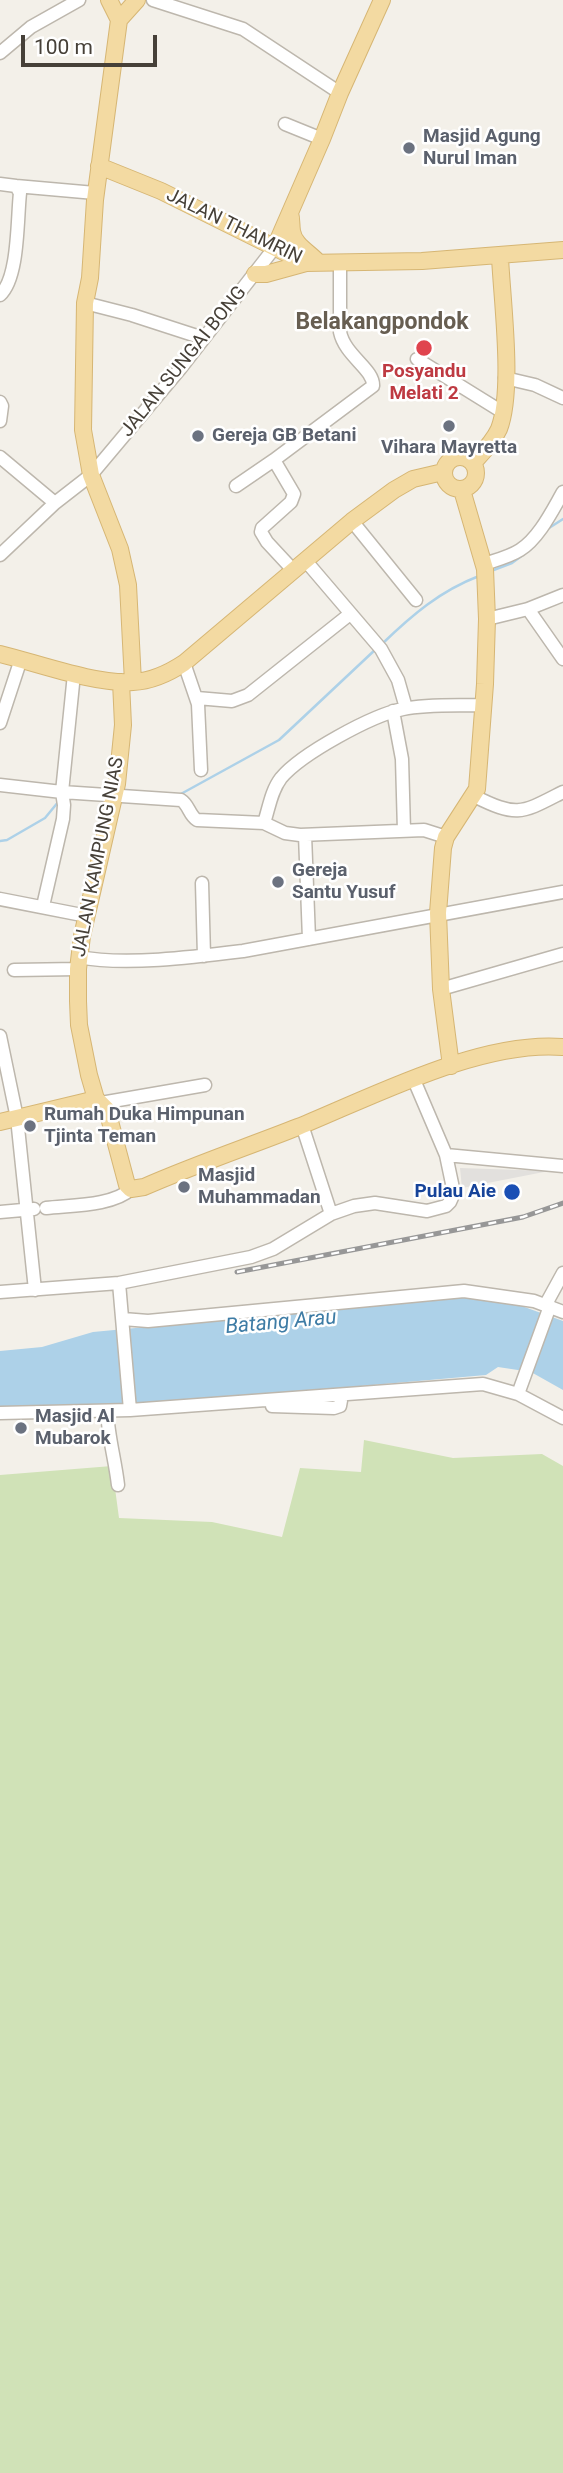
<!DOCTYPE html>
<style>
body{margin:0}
#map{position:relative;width:563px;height:2473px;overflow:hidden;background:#f3f0e9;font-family:Roboto,sans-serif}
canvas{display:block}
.scale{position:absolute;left:21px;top:35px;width:136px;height:32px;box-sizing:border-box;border:4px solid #464038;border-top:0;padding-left:9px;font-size:21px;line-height:24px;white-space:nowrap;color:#464038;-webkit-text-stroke:5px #fff;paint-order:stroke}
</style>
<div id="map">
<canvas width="563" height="2473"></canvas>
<div class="scale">100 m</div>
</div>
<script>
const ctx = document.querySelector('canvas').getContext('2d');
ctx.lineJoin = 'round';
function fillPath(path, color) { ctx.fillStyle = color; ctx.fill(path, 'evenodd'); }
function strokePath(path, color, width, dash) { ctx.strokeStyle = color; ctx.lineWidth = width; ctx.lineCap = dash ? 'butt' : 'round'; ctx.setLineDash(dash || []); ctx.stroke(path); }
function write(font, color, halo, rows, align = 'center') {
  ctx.font = font + ' Roboto,sans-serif'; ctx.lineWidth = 5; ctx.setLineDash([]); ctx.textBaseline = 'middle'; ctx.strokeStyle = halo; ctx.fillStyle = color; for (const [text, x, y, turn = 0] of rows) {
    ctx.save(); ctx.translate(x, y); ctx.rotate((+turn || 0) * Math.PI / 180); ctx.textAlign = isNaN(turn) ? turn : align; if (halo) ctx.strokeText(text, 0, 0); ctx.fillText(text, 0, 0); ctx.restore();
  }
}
fillPath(new Path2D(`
 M364 1440 453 1458 542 1454 563 1466V2473H0V1475L112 1466 119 1518 212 1522 282 1537 300 1468 361 1472Z`), '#d0e2b7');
fillPath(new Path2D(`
 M460 1168 549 1171 462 1188Z`), '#e2e0dd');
fillPath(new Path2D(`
 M476 1296 519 1305 563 1321V1390L531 1372 498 1367 486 1375 135 1406 0 1407V1351L42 1347 93 1332Z`), '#add1e8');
strokePath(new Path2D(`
 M549 528 563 519
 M491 571 512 563 531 549
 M382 644C412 615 440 591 479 576
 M179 795 279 740 377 648
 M0 841 7 840 45 818 59 801`), '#add1e8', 2.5);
const minor = new Path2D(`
 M153 0 243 29 340 93
 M0 53 31 27 79 0
 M285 124 322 139
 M0 184 16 186 20 193C17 219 19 278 0 295
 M16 186 95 193
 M85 303 132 315 203 338
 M417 359 504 413
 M505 378 535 385 563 398
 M0 402 2 406 0 421
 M0 457 55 503
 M236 486 274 460
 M352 521 416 600
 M0 555 55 503 91 475 180 369 275 247
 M305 560 381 649 398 680 406 708
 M484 564C496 560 509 557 520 550 539 538 552 511 563 492
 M293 570 267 542 261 532 262 528 291 502 294 494 274 460 373 386C374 369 345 356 340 332V263
 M528 609 563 659
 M487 619 528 609 563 595
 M184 663 198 704 201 770
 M197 698 232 701 248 695 350 614
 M393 711 402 759 404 831
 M0 723 21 659
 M0 785 62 792 181 800C189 805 189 815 197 820L264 823 285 833 300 835 424 830 446 837
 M474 796C518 818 522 813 563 792
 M264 823C269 808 271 791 281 778 301 754 372 715 403 709 428 704 457 706 484 705
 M305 835 309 939
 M202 883 204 956
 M0 899 87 916
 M43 906 63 819 64 805 62 792 74 674
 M79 957C125 966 195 957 243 951L563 892
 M14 970 78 969
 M441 989 563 954
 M0 1036 17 1118 35 1290
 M101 1103 205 1085
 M302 1125 331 1214
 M446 1155 563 1166
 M46 1208C71 1205 113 1206 131 1189
 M0 1212 34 1209
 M119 1283 130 1410
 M0 1292 119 1283 251 1257 273 1249 331 1214 354 1206 375 1203 427 1211 446 1206 450 1202 454 1193 446 1155 414 1080
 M546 1304 563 1273
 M123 1319 148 1321 464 1291 534 1301 563 1312
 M518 1394 550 1306
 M272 1406 334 1408 340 1406 342 1395
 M107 1411C108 1436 115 1459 118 1485
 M0 1413 130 1410 483 1384 518 1394 563 1418`);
const major = new Path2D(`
 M109 0 119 20
 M119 20 95 200 90 278 85 303 83 430 91 475 120 549 128 585 133 682
 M119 20 137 0
 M99 166 161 191 306 263 422 261 563 250
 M290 213C292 220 291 225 292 231 294 245 309 252 318 262
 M275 247 322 139 340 93 382 0
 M255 274H266L306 263
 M444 473a16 16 0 1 1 32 0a16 16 0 1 1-32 0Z
 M473 463C483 452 493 442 499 429 514 390 502 301 500 257
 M0 654C37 663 97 685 133 682 152 681 169 673 184 663L352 521 394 490 413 479 443 472
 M121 682 123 725 117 784 82 936 78 969V1001L79 1025 89 1075 96 1099 107 1110 127 1185 131 1189 144 1187C194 1165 247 1147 298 1127 374 1096 481 1040 563 1047
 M451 1066 441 989 438 913 443 848 446 837 477 789 485 684 487 619 485 569 462 490
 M0 1122 96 1099`);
strokePath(minor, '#bdb7ad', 15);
strokePath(major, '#d6b674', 18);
strokePath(minor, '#fff', 12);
strokePath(major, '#f3daa2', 16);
const rail = new Path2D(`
 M237 1272 523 1217 563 1203`);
strokePath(rail, '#979797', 5);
strokePath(rail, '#fff', 2.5, [8]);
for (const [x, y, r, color] of [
 [409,148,7,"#6b7280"],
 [424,348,9,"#e0444e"],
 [449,426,7,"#6b7280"],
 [198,436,7,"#6b7280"],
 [278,882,7,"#6b7280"],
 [30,1126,7,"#6b7280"],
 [184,1187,7,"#6b7280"],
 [512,1192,9,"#1a4fb4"],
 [21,1428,7,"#6b7280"]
]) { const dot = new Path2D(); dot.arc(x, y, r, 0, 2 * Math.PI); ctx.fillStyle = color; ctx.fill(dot); strokePath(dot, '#fff', 2.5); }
write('bold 19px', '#5b616d', '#fff', [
 ["Masjid Agung",423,137],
 ["Nurul Iman",423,159],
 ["Gereja GB Betani",212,436],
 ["Vihara Mayretta",449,448,"center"],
 ["Gereja",292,871],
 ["Santu Yusuf",292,893],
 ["Rumah Duka Himpunan",44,1115],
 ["Tjinta Teman",44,1137],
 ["Masjid",198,1176],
 ["Muhammadan",198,1198],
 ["Masjid Al",35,1417],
 ["Mubarok",35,1439]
], 'left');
write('19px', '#464038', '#fff', [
 ["JALAN THAMRIN",234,227,26],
 ["JALAN SUNGAI BONG",184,362,-51],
 ["JALAN KAMPUNG NIAS",99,857,-79]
]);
write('bold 19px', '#be3a42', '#fff', [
 ["Posyandu",424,372],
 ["Melati 2",424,394]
]);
write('bold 19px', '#164399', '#fff', [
 ["Pulau Aie",496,1192]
], 'right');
write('italic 21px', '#3e7ca5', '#fff', [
 ["Batang Arau",281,1323,-5]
]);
write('bold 23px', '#675e51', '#fff', [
 ["Belakangpondok",382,323]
]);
</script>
